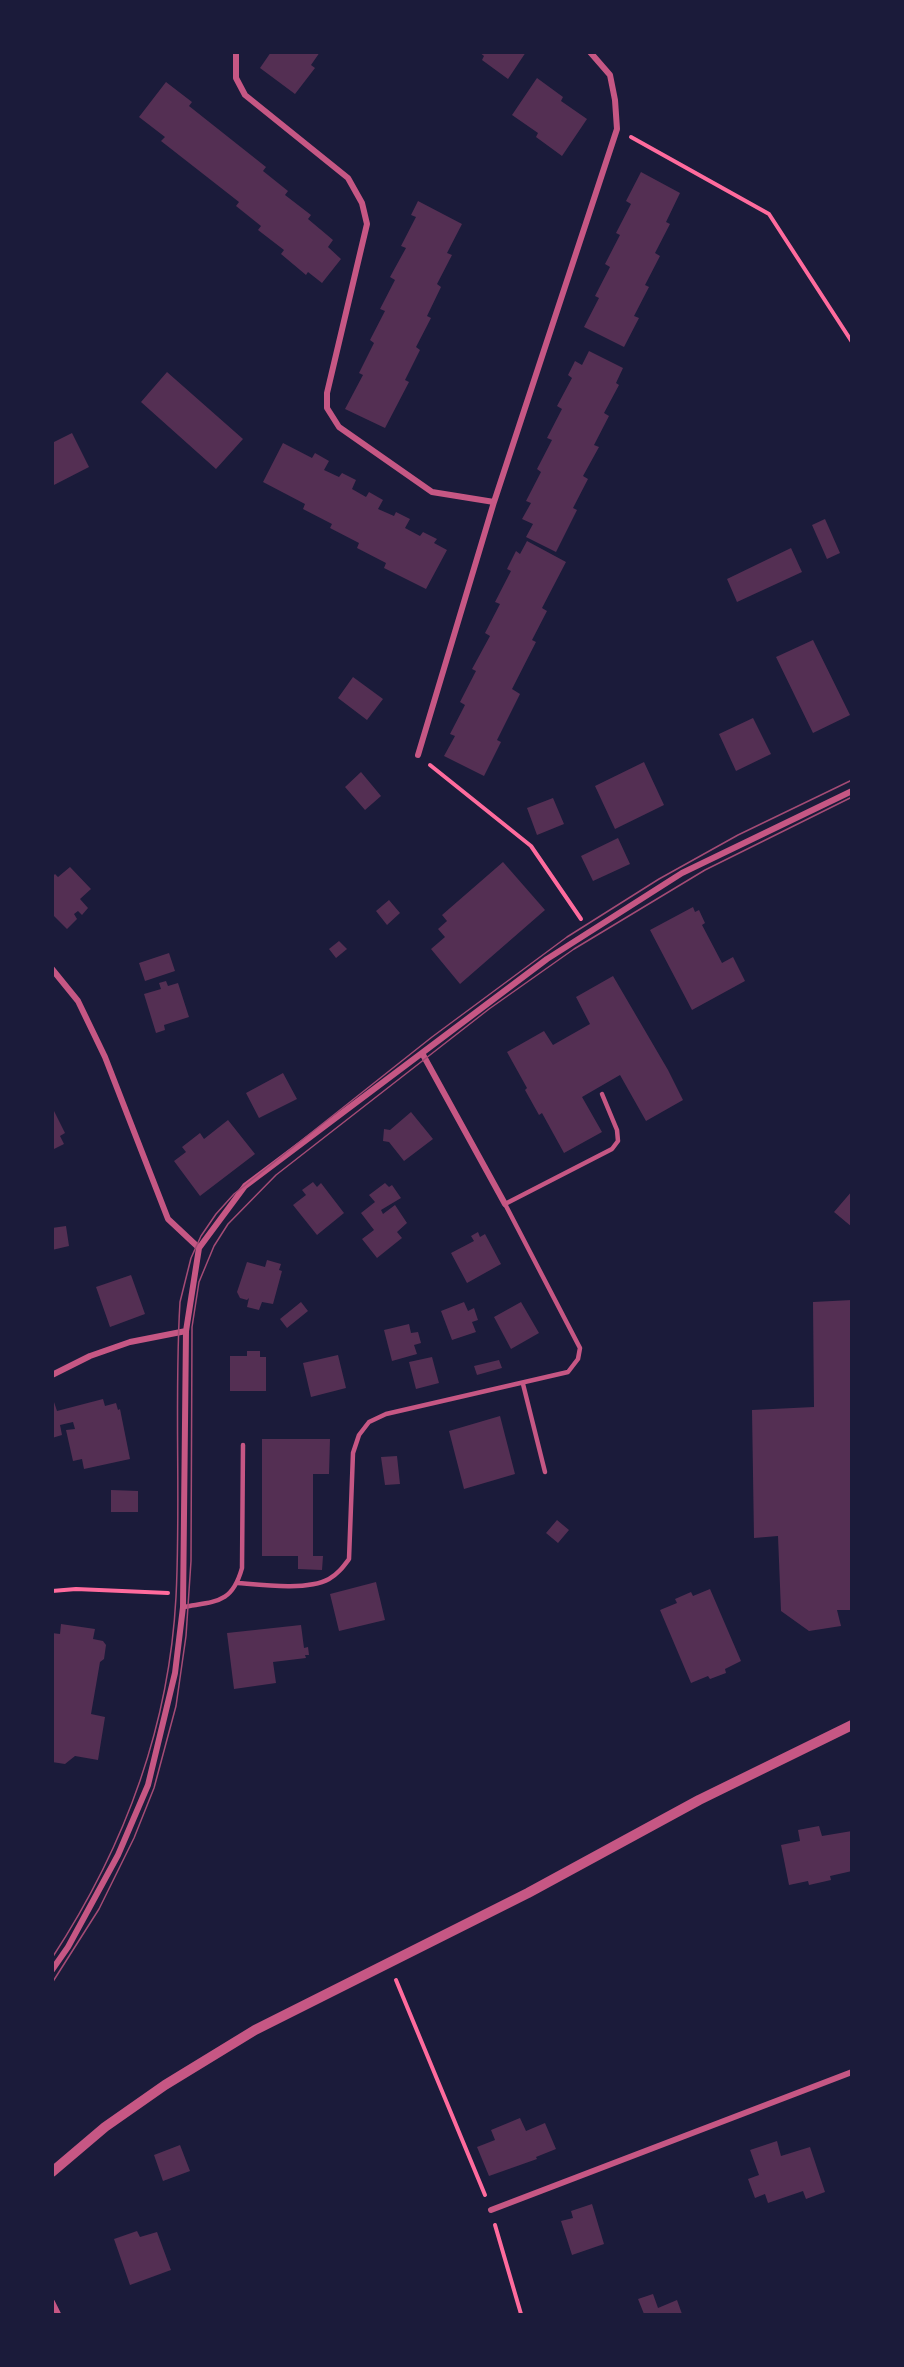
<!DOCTYPE html>
<style>
body{margin:0}
#map{position:relative;width:904px;height:2367px;overflow:hidden;background:#1b1b3a;font-family:Helvetica,sans-serif}
canvas{display:block}
.frame{position:absolute;inset:0;border:54px solid #1b1b3a;pointer-events:none}
</style>
<div id="map">
<canvas width="904" height="2367"></canvas>
<div class="frame"></div>
</div>
<script>
const ctx = document.querySelector('canvas').getContext('2d');
ctx.lineJoin = 'round';
function fillPath(path, color) { ctx.fillStyle = color; ctx.fill(path, 'evenodd'); }
function strokePath(path, color, width, dash) { ctx.strokeStyle = color; ctx.lineWidth = width; ctx.lineCap = dash ? 'butt' : 'round'; ctx.setLineDash(dash || []); ctx.stroke(path); }
fillPath(new Path2D(`
 M271 52H320L311 65 315 68 295 94 260 68Z
 M479 52H526L508 79 482 60 484 56Z
 M537 78 563 97 561 101 587 119 562 156 536 137 538 133 512 115Z
 M166 82 192 102 189 106 266 167 263 171 288 191 285 195 311 215 308 219 333 240 328 247 341 259 322 283 308 272 306 275 281 254 284 250 258 230 261 226 236 206 239 202 161 141 165 137 139 117Z
 M641 172 680 193 666 222 670 224 655 253 660 256 645 285 649 287 634 316 639 318 624 347 584 327 599 298 595 296 610 267 605 264 620 235 616 233 631 204 626 201Z
 M418 201 462 224 447 253 452 255 437 284 441 287 427 316 431 318 416 347 420 350 405 380 409 382 385 428 345 409 363 375 359 373 374 343 370 340 385 311 380 309 395 280 390 277 406 248 401 246 416 217 411 215Z
 M589 351 623 368 616 383 619 385 604 413 609 416 594 445 599 447 583 476 588 479 573 508 577 510 556 552 526 537 533 524 522 519 531 503 526 501 541 472 537 469 552 440 547 438 562 409 557 406 572 378 568 375 575 361 582 365Z
 M167 372 243 439 216 469 141 402Z
 M72 433 89 467 52 486V443Z
 M283 443 312 458 315 453 329 461 324 470 339 477 342 473 356 480 352 489 366 497 369 492 383 500 378 509 394 516 396 512 410 519 405 528 420 536 423 532 437 539 434 543 447 550 426 589 384 568 386 563 357 548 359 543 330 528 332 524 303 509 305 504 263 482Z
 M825 519 840 553 827 559 812 525Z
 M527 541 566 562 542 608 547 611 532 640 536 642 512 689 520 694 497 740 501 742 484 776 444 756 455 736 450 734 465 705 460 702 476 671 472 669 490 636 485 633 500 604 495 602 511 571 507 569 516 551 520 554Z
 M791 548 802 572 737 602 727 579Z
 M813 640 850 715 813 733 776 657Z
 M353 677 383 699 367 720 338 698Z
 M753 718 771 754 736 771 719 734Z
 M644 762 664 805 615 829 595 786Z
 M361 772 381 796 365 810 345 787Z
 M553 798 564 824 537 835 527 808Z
 M618 838 630 864 593 881 581 856Z
 M503 862 545 910 460 984 431 949 445 937 438 929 447 921 442 915Z
 M70 867 91 889 80 899 88 908 82 915 78 911 74 914 77 919 67 929 52 914V877L55 874 58 877Z
 M389 900 400 913 387 925 376 911Z
 M693 907 695 912 699 910 705 923 702 925 722 963 733 957 745 981 692 1010 650 930Z
 M339 941 347 949 336 958 329 949Z
 M169 953 175 971 145 981 139 963Z
 M613 976 668 1070 683 1100 646 1121 620 1075 582 1097 602 1132 564 1153 542 1113 539 1115 525 1090 527 1088 507 1052 544 1031 553 1045 590 1024 576 997Z
 M166 981 168 986 178 983 189 1017 164 1025 165 1030 156 1033 144 994 161 989 159 983Z
 M283 1073 297 1099 259 1118 246 1093Z
 M54 1111 65 1133 60 1136 64 1144 52 1150V1112Z
 M411 1112 433 1139 404 1161 389 1142 383 1141 384 1129 390 1130Z
 M228 1120 255 1154 200 1196 174 1161 186 1152 182 1147 200 1133 204 1139Z
 M313 1182 317 1187 321 1183 344 1213 317 1235 293 1205 306 1195 302 1190Z
 M385 1183 389 1187 392 1185 401 1198 381 1210 383 1214 395 1205 407 1223 397 1232 402 1238 377 1258 362 1239 374 1230 361 1213 375 1202 369 1195Z
 M852 1191V1227L834 1212Z
 M66 1226 69 1246 52 1250V1228Z
 M478 1232 480 1237 485 1234 501 1264 467 1283 451 1253 474 1241 471 1236Z
 M267 1260 281 1264 279 1270 282 1271 273 1304 262 1302 259 1310 247 1307 249 1298 247 1300 240 1298 237 1292 247 1262 265 1267Z
 M131 1275 145 1314 110 1327 96 1287Z
 M852 1300V1610H837L841 1626 809 1631 781 1611 778 1536 754 1538 752 1410 814 1407 813 1302Z
 M301 1302 308 1311 287 1328 280 1319Z
 M464 1302 468 1311 474 1308 478 1320 472 1322 476 1332 452 1340 441 1311Z
 M521 1302 539 1333 511 1349 494 1317Z
 M409 1324 411 1333 418 1332 421 1343 414 1345 417 1354 392 1361 384 1330Z
 M247 1351H260V1357H266V1391H230V1356H247Z
 M338 1355 346 1388 311 1397 303 1363Z
 M432 1357 439 1383 416 1389 409 1362Z
 M499 1360 502 1368 477 1375 474 1366Z
 M52 1396 57 1411 103 1399 105 1406 116 1403 118 1410 120 1409 130 1459 84 1469 82 1459 73 1461 66 1430 75 1429 73 1422 60 1425 62 1435 52 1438Z
 M500 1416 515 1474 464 1489 449 1431Z
 M262 1439H330L329 1474H313V1556H323L322 1570 298 1569V1556H262Z
 M397 1456 400 1484 385 1485 381 1457Z
 M111 1490 138 1491V1512H111Z
 M557 1520 569 1530 558 1543 546 1533Z
 M376 1582 385 1620 339 1631 330 1594Z
 M710 1589 741 1661 725 1669 726 1673 710 1679 708 1676 691 1683 660 1610 677 1603 675 1599 691 1592 693 1596Z
 M61 1624 95 1629 93 1639 103 1641 106 1645 104 1659 100 1662 91 1714 105 1717 98 1760 75 1756 65 1764 52 1762V1633L60 1634Z
 M301 1625 304 1648 308 1647 309 1655H305L306 1658 273 1662 276 1683 234 1689 227 1633Z
 M819 1826 822 1836 852 1831V1871L830 1876 831 1880 809 1885 808 1881 789 1885 781 1845 800 1841 798 1830Z
 M520 2118 526 2131 545 2123 556 2149 536 2157 537 2159 489 2176 477 2147 495 2140 491 2130Z
 M777 2141 781 2156 810 2147 825 2192 806 2199 803 2191 768 2203 765 2194 755 2198 748 2179 759 2175 750 2150Z
 M180 2145 190 2171 163 2181 154 2155Z
 M592 2204 604 2244 572 2255 561 2221 573 2218 571 2211Z
 M137 2231 140 2237 157 2232 171 2270 130 2285 114 2239Z
 M653 2294 658 2308 677 2300 682 2314H644L638 2299Z`), '#542f53');
strokePath(new Path2D(`
 M631 137 769 214 852 342
 M430 765 531 846 581 919
 M52 1591 76 1589 168 1593
 M396 1980 485 2195
 M495 2225 521 2314`), '#ff6b9d', 4);
strokePath(new Path2D(`
 M523 1384 545 1472
 M238 1583C262 1585 307 1591 329 1579 338 1574 343 1567 349 1559L353 1453 359 1435 369 1422 386 1414 568 1372 578 1359 580 1348 505 1204 612 1149 618 1141 617 1130 602 1094
 M183 1607C216 1601 232 1604 242 1568L243 1445`), '#c65784', 4.5);
strokePath(new Path2D(`
 M236 52V78L245 95 348 178 362 203 367 224 327 393V408L339 427 432 492 494 502
 M418 755 494 502 617 129 615 100 610 75 590 52
 M52 969 78 1001 105 1057 168 1219 199 1248
 M422 1053 505 1204
 M52 1375 90 1356 130 1342 186 1331
 M52 1970 68 1947 118 1855 148 1785 175 1673 183 1607 186 1331 199 1248 245 1186 547 959 682 873 852 791
 M491 2210 852 2072
 M52 2302 58 2314`), '#c65784', 6);
strokePath(new Path2D(`
 M52 2172 105 2127 165 2085 255 2030 528 1893 699 1800 852 1725`), '#c65784', 10);
strokePath(new Path2D(`
 M52 1958C124 1848 169 1729 176 1597 181 1499 174 1400 180 1302L191 1258 201 1236 216 1214 234 1194 432 1037 567 937 659 879 738 835 852 780
 M52 1983 99 1909 134 1838 154 1788 176 1706 186 1636 191 1561 192 1327 199 1282 214 1246 228 1224 276 1175 489 1009 574 949 705 870 852 797`), '#a44b75', 1.5);
</script>
